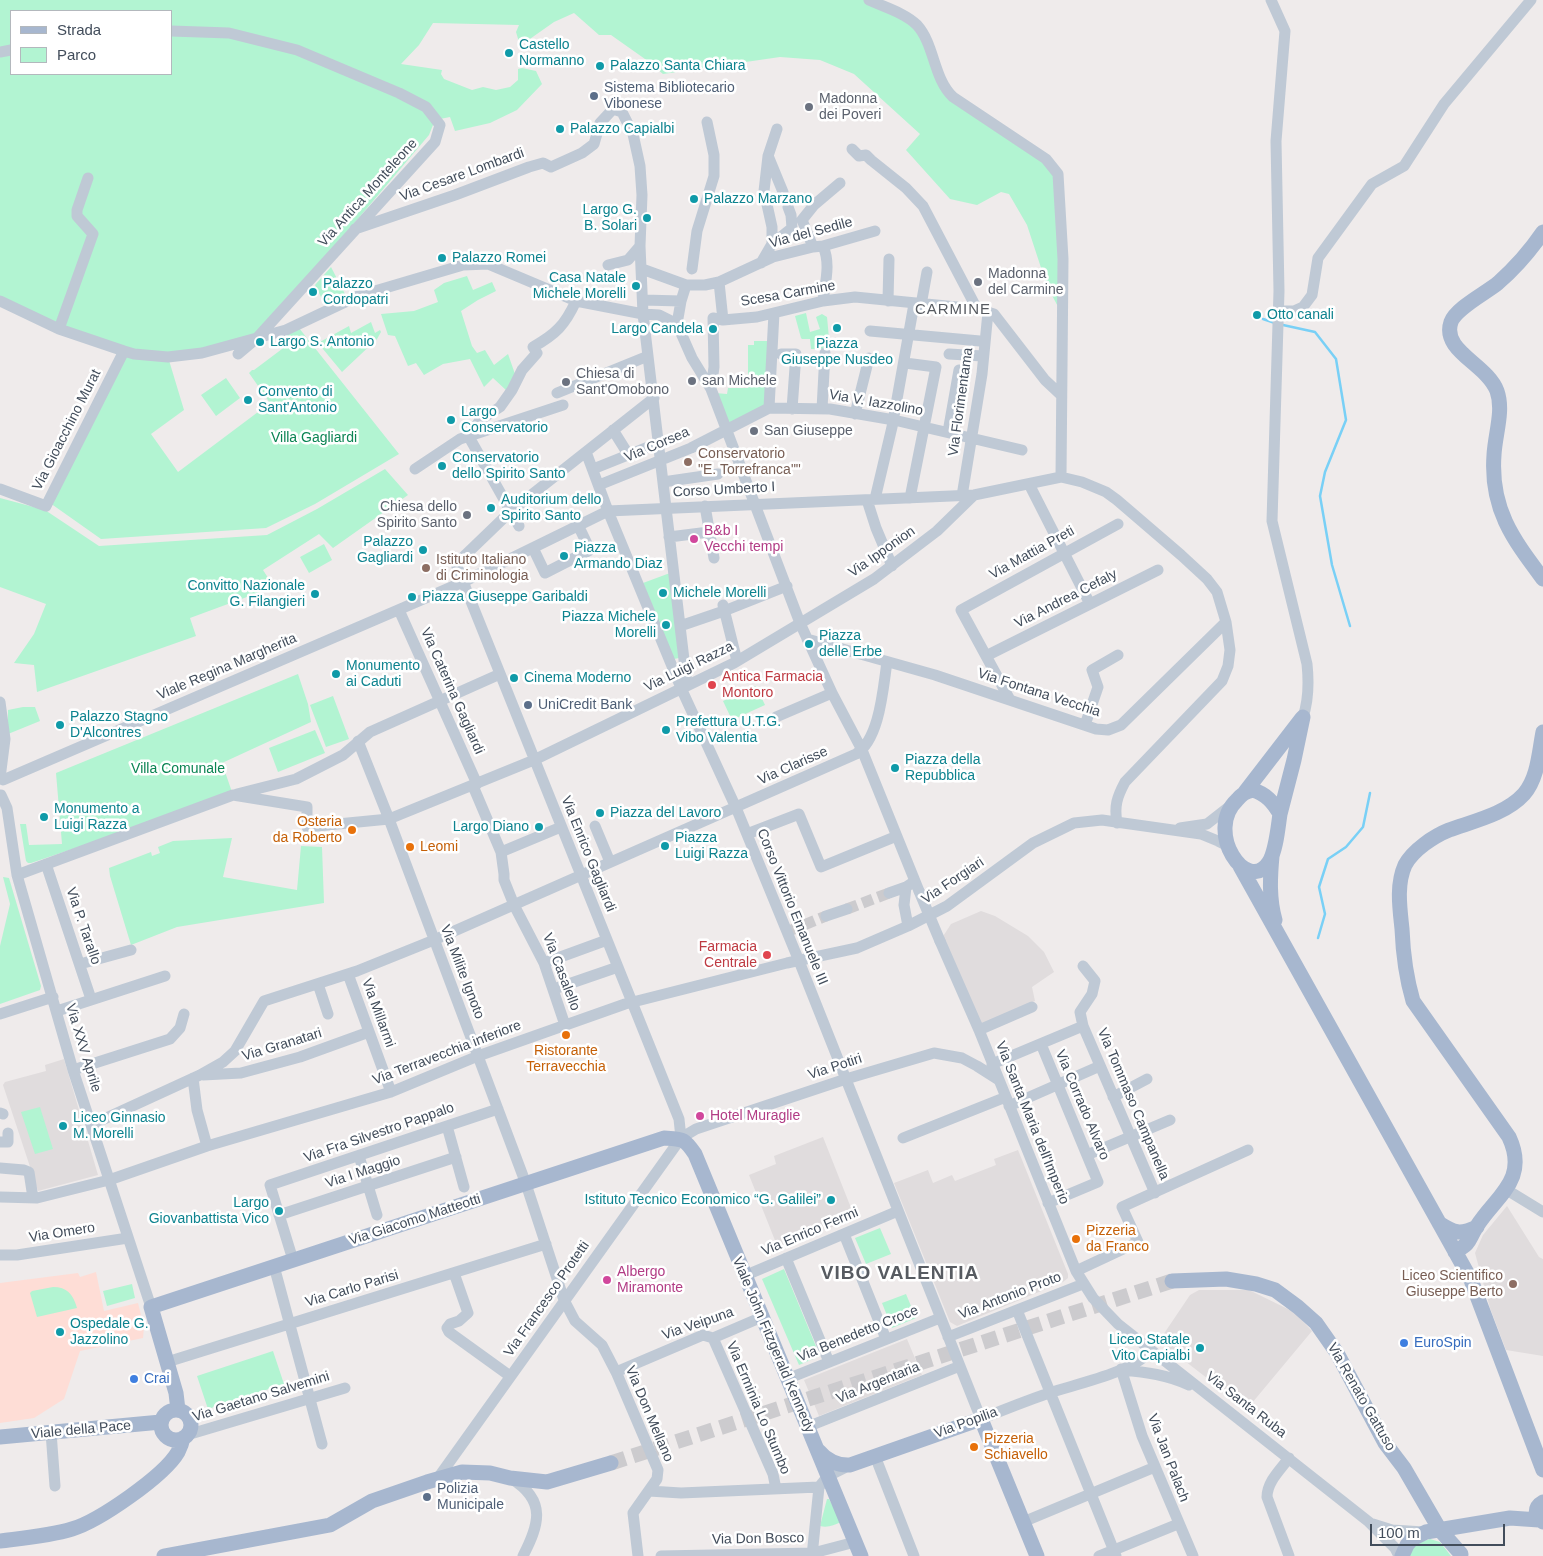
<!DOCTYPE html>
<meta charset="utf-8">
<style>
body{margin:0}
#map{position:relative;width:1543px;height:1556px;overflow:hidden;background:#efebeb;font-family:Helvetica,sans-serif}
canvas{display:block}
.legend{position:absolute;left:10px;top:10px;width:162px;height:65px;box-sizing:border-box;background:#fff;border:1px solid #b3b8bd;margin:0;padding:6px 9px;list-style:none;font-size:15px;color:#424d5b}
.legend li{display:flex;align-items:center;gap:10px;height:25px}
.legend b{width:25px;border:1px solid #b3b8bd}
.scale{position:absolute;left:1370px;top:1524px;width:135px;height:22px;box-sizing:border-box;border:2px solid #424d5b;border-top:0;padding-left:6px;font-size:15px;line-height:18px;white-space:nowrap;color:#424d5b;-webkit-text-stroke:4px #fff;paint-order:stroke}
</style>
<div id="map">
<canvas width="1543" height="1556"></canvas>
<ul class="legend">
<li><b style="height:6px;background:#a7b7cf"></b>Strada</li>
<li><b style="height:14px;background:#b2f4d2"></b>Parco</li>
</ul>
<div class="scale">100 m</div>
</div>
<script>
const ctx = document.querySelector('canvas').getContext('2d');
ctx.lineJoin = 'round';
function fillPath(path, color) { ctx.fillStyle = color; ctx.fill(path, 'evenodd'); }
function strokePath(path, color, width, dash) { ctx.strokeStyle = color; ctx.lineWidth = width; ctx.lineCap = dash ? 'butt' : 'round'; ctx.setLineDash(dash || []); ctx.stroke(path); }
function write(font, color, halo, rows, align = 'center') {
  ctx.font = font + ' Helvetica,sans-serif'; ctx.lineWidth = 5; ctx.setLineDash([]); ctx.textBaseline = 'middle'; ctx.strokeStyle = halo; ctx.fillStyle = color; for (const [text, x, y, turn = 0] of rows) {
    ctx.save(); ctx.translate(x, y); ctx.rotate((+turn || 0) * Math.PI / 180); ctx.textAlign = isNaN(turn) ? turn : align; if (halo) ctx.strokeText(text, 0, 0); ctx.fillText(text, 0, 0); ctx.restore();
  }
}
fillPath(new Path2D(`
 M981 911 995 916 1028 936 1044 952 1054 972 1032 987 1035 1001 977 1027 940 941 951 924Z
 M64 1059 98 1175 38 1191 3 1085 5 1082 46 1071 45 1065Z
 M823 1137 855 1218 778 1248 749 1175 776 1164 774 1156Z
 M1018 1150 1068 1274V1278L1063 1282 957 1326 950 1322 894 1183 928 1170 933 1183 952 1175 955 1181 996 1165 994 1159Z
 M1507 1206 1539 1257 1543 1259V1356L1506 1350 1490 1308 1475 1253 1483 1235Z
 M1199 1290H1249L1294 1312 1312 1331 1247 1409 1159 1341 1190 1295Z
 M907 1339 922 1375 819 1416 804 1380Z`), '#e0dcdd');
fillPath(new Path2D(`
 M96 1272 104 1311 138 1303 144 1327 143 1338 80 1351 64 1399 34 1418 0 1423V1283L78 1273 80 1277Z`), '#feddd6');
fillPath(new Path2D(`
 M0 0H869L916 24 943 86 1054 166 1063 316 1047 286 1027 225 1009 194 1001 192 977 205 950 199 906 150 920 134 854 74 820 60 780 57 663 74 645 59 611 35H599L574 13 554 22 527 41 519 42 516 32 519 25 433 23 419 45 401 64 442 70 441 74 444 79 472 90 483 87 496 90 510 87 518 80V69L522 68 536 71 542 84 517 110 490 123 455 131 450 117 435 120 429 135 257 338 168 357 184 410 151 434 178 472 270 403 249 373 252 370H254L290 343 286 335 299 328 399 454 315 504 266 528 101 539 50 503 126 357 59 329 0 301ZM11 11H171V74H11Z
 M331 267 345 294 343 295 344 299 326 307 315 285Z
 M467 276 473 290 492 282 496 291 478 300 461 311 472 346 477 353 485 350 494 365 508 354 515 374 507 391 493 378 484 387 470 359 443 364 424 375 416 363 408 366 395 336 388 335 381 314 414 311 438 302 434 290 444 283Z
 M806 313 810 332 820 329 816 317 822 314 827 317 830 349H811L810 339H802L801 338 795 316Z
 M371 322 375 333 380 330 381 332 377 339 342 372 318 343 349 326 351 333Z
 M754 341H769L765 407 728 426 715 393 727 394 728 388H748V345H754Z
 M226 378 240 398 216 416 201 395Z
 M385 469 408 495 333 548 319 534 263 570 274 587 190 618 196 636 37 692 34 665 14 663 34 634 46 604 0 587V498L45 510 99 546 267 535 317 509Z
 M324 544 332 560 309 573 300 557Z
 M670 573 679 658 674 659 643 583Z
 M298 674 308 704 311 722 222 763 233 795 31 863H28L26 861 20 824H26L29 845 62 844 56 773Z
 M756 686 765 705 732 720 723 701Z
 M333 696 349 739 326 747 310 705Z
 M23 707H35L40 721 8 734V710Z
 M315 730 325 753 278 772 269 748Z
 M232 838 223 877 297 890 301 846 322 847 324 903 177 927 131 945 110 876 109 868 151 852 152 856 160 853 158 847 173 841Z
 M3 877 9 878 41 986 40 990 0 1004V946L10 904Z
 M40 1107 53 1149 35 1154 21 1112Z
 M880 1228 891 1254 866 1264 855 1238Z
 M784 1269 820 1356 799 1365 762 1279Z
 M132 1284 135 1298 107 1306 103 1291Z
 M53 1287C67 1287 73 1294 77 1308L37 1317 30 1293 32 1291Z
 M906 1294 916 1318 892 1328 882 1303Z
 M273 1351 284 1384 208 1409 197 1376Z
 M827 1499H829L841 1522C834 1525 828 1528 820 1526Z
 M1430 1539 1440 1542 1451 1556H1406L1415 1544Z`), '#b2f4d2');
strokePath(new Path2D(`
 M1263 319 1275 323
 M1283 325 1315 332 1336 359 1346 420 1325 472 1320 496 1332 565 1350 626
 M1318 938 1325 914 1319 887 1328 859 1346 847 1363 827 1370 793`), '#79d0f6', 2.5);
strokePath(new Path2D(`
 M847 909 889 893
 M789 931 826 916`), '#cccbce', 11, [11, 5.5]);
strokePath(new Path2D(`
 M611 1463 1172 1281`), '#cccbce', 15, [15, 8]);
strokePath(new Path2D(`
 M869 0C884 7 905 13 917 25 935 45 933 78 953 97L1046 159 1058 174 1063 259 1061 477
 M1271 0 1285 31 1276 141 1279 291 1272 521 1307 664C1309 683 1309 699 1303 717
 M171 31 229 33 297 50 399 93 426 107 440 125 435 142 257 338 238 354
 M0 52 11 50
 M852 149 859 156 866 155 871 160 906 188 923 206 977 309
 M769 158 783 192
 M355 229 455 195 529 167 543 163 551 167 582 153 594 144 600 123 613 109 622 112 633 134 640 166 642 195 640 246 643 314 687 685
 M772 244 792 228 791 215 788 207
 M813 247 802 220 814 205 840 183
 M761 263 772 244V227L764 191 768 156 777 129
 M608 265 628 260 640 246
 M642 269 686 285H705L719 282 773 257 813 247 823 246 875 231
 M692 269 697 231 714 176V155L707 122
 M719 282 723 320
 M686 285 681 301 677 324 692 358 711 389 800 623 832 693 862 750 919 891
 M643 300 681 301
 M0 301 59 329 124 351 134 354 168 357 202 353 286 330 358 296 463 265 488 264 576 301 643 314 659 315 677 324
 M823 301C825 283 831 264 823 246
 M888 301 889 259
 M921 305 927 272
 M1279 311H1294L1303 307 1312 295 1318 258 1372 184 1404 166 1444 104 1531 0
 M59 329 93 234 77 216V210L88 178
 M870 331 980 341
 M781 354H796L792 409
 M949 354 983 356
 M905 363 936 367 910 498
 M711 389 714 367 713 318 723 320 757 317 823 301 855 297 977 309 994 314 1045 380 1061 395
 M557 393 648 356
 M654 398 511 511 456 564 679 1119 681 1138
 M769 408 774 313
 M822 409 825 353
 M855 414 869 358
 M613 430 628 454
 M948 432 959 370
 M469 437 480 420 500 407 512 390 522 370 537 353 533 347C556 334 565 325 576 301
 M469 437 519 526
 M586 452 608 511 681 688 737 810 799 961 981 1419C1003 1410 1026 1401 1049 1393 1076 1384 1135 1372 1151 1350
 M415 469 460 439 563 405
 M593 469 658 443
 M663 482 718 474
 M1029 484 1090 604
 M599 485 691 448 769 408 830 409 894 420 1022 450
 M0 489 46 506 124 351
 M962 496 982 374 988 312
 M875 499 892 427 914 304
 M867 500 876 528 892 566
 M705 506 714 558
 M669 537 709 532
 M533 548 545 573 590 550 578 525
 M723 605 737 661
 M399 610 477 784
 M680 626 724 611 787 586
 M807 639 935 675 1096 729 1108 730 1121 725 1226 622
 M986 656 1158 570
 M1010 700 961 610 1118 524
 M0 702 5 739 0 778
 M776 717 832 693
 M1085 725 1098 687 1092 670 1118 655
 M358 741 389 819 526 1184 564 1300 575 1321 602 1345 617 1374 658 1470 657 1479 633 1513 638 1556
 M3 780 463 582 608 511 974 495 1061 477 1082 482 1106 492 1117 500 1181 555 1207 579 1217 592 1226 622 1230 650 1228 666 1222 681 1125 782C1117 797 1114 806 1117 823
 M473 786 501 852 504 874V880L514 905 544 963 565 1025
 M237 794 296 779 343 755 370 732 500 674
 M1 795 7 808 17 875 73 1070 151 1307
 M595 826 610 862
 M1180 828 1207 824 1230 806
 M747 834 799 814 821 867 892 838
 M501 852 561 827
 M46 864 91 999
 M17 875 233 795 307 807V827L389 819 534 760 734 663 874 579 937 531 974 495
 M889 893 906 887
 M826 916 847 909
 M908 926 904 905 906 887 915 881
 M940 941 979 1030 1076 1271 1093 1298 1118 1324 1369 1522 1395 1548 1399 1556
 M544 963 607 940
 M80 964 131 950
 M1083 966 1095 981 1092 994 1080 1012 1083 1026 1155 1193
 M348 974 391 1092
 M318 984 328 1014
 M554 989 618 967
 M57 1011 165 976
 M0 1014 53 997
 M979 1030 1032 1007
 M1041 1044 1098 1182 1048 1203
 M992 1064 1083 1026
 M73 1070 170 1039 180 1028 184 1014
 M203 1075 241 1073 300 1057 369 1032
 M193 1078 197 1110 207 1146
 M1113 1097 1147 1079
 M1009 1106 1100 1066
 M0 1113 3 1114
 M91 1125 200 1075 223 1062 235 1051 264 1001 357 971 434 940 856 754C880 739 883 688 887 662
 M447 1126 464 1187
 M903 1138 1006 1097
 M0 1142H8V1133
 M1087 1155 1170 1120
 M359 1156 377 1215
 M0 1168 24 1170 29 1172 33 1198
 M1507 1190 1543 1212
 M0 1197 37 1198 109 1180 207 1146 391 1092 478 1056 625 1004 787 963 857 948 908 926 947 906 1033 843 1074 823 1102 820 1201 834 1218 841 1228 846
 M279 1215 456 1157
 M844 1234 886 1339
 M0 1255H17L128 1238
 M786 1258 829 1362
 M293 1260 270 1185 498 1109
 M274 1266 322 1444
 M1076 1271 1138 1242 1122 1207 1248 1150
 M454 1273 468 1313 459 1321 450 1324 447 1328 449 1332 510 1376
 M744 1276 898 1211
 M1017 1310 1116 1556
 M948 1337 1083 1284
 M713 1338 773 1474 776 1489
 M167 1362 546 1244
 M1121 1369 1142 1436 1193 1556
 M1122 1370C1146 1372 1168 1375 1189 1385
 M616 1372 703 1335 713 1338 762 1317
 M787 1379 940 1318
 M807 1427 960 1366
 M51 1432 55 1486
 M187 1435 345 1388
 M875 1456 914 1556
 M1289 1458C1280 1470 1267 1482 1267 1497L1289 1556
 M438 1478 681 1138 696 1129 846 1079 934 1053 962 1058 977 1066 999 1080
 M512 1479C547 1501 539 1525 523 1556
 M649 1491 681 1493 819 1487
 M1023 1522 1155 1467
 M1373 1524 1392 1530 1424 1532
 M661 1556 813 1553 855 1542
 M812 1556 819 1487 828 1476 844 1468
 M1099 1556 1178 1524`), '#bfc9d5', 11);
strokePath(new Path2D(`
 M1543 232C1530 251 1515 268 1498 283 1486 293 1456 308 1451 322 1441 351 1487 364 1497 391 1504 411 1495 434 1494 455 1490 509 1513 539 1543 579
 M1253 790C1266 794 1273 802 1280 814 1278 827 1276 851 1269 862 1247 896 1204 831 1237 800 1242 794 1245 792 1253 790Z
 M1245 792 1302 718
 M1280 814 1294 760 1303 717
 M1272 856C1270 878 1269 899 1275 920
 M1240 866 1471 1280 1543 1470
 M1439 1223C1455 1233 1459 1235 1477 1227
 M1455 1252C1473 1241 1467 1242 1477 1226 1496 1196 1529 1180 1509 1137L1413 1001C1406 977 1403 954 1402 929 1400 909 1396 885 1405 865 1413 850 1434 836 1449 830 1474 821 1506 814 1524 794 1538 778 1539 752 1543 732
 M1172 1281 1226 1279 1256 1284 1275 1290 1298 1307 1316 1323 1337 1353 1385 1443 1404 1468 1440 1530 1461 1554
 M178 1410 176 1393 151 1307 664 1138C683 1139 684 1138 695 1154L861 1556
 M161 1425a15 15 0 1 1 30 0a15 15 0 1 1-30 0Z
 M0 1437 161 1422
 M819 1451C826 1460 838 1466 850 1465L981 1419 1037 1556
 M1543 1502C1534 1507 1534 1517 1543 1522
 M0 1541C24 1538 49 1536 72 1529 99 1521 164 1476 178 1452 180 1448 182 1443 183 1438
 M164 1556 330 1525 372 1501 427 1482 462 1472 490 1473 510 1478 547 1482 611 1463
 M1402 1556 1407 1545 1412 1539 1426 1532 1510 1518 1539 1520`), '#a7b7cf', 15);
strokePath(new Path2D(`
 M919 891 940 941`), '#bfc9d5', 11);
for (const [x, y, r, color] of [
 [509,53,5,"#0f9aa8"],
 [600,66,5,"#0f9aa8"],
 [594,96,5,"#5c6f8a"],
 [809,107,5,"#6b7280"],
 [560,129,5,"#0f9aa8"],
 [694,199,5,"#0f9aa8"],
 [647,218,5,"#0f9aa8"],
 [442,258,5,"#0f9aa8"],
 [978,282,5,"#6b7280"],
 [636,286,5,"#0f9aa8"],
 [313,292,5,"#0f9aa8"],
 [1257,315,5,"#0f9aa8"],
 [837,328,5,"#0f9aa8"],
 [713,329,5,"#0f9aa8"],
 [260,342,5,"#0f9aa8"],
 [692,381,5,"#6b7280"],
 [566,382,5,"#6b7280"],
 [248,400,5,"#0f9aa8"],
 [451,420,5,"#0f9aa8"],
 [754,431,5,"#6b7280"],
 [688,462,5,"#8d6e63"],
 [442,466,5,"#0f9aa8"],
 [491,508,5,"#0f9aa8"],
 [467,515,5,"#6b7280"],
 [694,539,5,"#d1479c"],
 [423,550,5,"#0f9aa8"],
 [564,556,5,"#0f9aa8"],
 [426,568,5,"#8d6e63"],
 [663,593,5,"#0f9aa8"],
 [315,594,5,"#0f9aa8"],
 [412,597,5,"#0f9aa8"],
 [666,625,5,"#0f9aa8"],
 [809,644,5,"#0f9aa8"],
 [336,674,5,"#0f9aa8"],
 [514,678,5,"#0f9aa8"],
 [712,685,5,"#e0444e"],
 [528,705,5,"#5c6f8a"],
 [60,725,5,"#0f9aa8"],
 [666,730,5,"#0f9aa8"],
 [895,768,5,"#0f9aa8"],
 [600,813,5,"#0f9aa8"],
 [44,817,5,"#0f9aa8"],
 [539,827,5,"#0f9aa8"],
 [352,830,5,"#e8710a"],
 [665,846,5,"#0f9aa8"],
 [410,847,5,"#e8710a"],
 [767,955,5,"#e0444e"],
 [566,1035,5,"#e8710a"],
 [700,1116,5,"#d1479c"],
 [63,1126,5,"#0f9aa8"],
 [831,1200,5,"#0f9aa8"],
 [279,1211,5,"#0f9aa8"],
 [1076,1239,5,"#e8710a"],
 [607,1280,5,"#d1479c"],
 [1513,1284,5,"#8d6e63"],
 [60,1332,5,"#0f9aa8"],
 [1404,1343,5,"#3f7fe0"],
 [1200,1348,5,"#0f9aa8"],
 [134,1379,5,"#3f7fe0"],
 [974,1447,5,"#e8710a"],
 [427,1497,5,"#5c6f8a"]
]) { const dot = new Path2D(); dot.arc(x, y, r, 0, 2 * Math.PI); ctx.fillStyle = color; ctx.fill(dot); strokePath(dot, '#fff', 2); }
write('14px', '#0d838f', '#fff', [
 ["Castello",519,45],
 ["Normanno",519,61],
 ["Palazzo Santa Chiara",610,66],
 ["Palazzo Capialbi",570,129],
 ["Palazzo Marzano",704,199],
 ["Largo G.",637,210,"right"],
 ["B. Solari",637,226,"right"],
 ["Palazzo Romei",452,258],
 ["Casa Natale",626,278,"right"],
 ["Michele Morelli",626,294,"right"],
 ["Palazzo",323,284],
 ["Cordopatri",323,300],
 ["Otto canali",1267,315],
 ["Largo Candela",703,329,"right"],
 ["Largo S. Antonio",270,342],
 ["Piazza",837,344,"center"],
 ["Giuseppe Nusdeo",837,360,"center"],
 ["Convento di",258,392],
 ["Sant'Antonio",258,408],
 ["Largo",461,412],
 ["Conservatorio",461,428],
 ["Conservatorio",452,458],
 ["dello Spirito Santo",452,474],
 ["Auditorium dello",501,500],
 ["Spirito Santo",501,516],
 ["Palazzo",413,542,"right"],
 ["Gagliardi",413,558,"right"],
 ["Piazza",574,548],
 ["Armando Diaz",574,564],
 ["Convitto Nazionale",305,586,"right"],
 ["G. Filangieri",305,602,"right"],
 ["Michele Morelli",673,593],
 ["Piazza Giuseppe Garibaldi",422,597],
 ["Piazza Michele",656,617,"right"],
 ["Morelli",656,633,"right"],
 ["Piazza",819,636],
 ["delle Erbe",819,652],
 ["Monumento",346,666],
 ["ai Caduti",346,682],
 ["Cinema Moderno",524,678],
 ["Palazzo Stagno",70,717],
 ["D'Alcontres",70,733],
 ["Prefettura U.T.G.",676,722],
 ["Vibo Valentia",676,738],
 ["Piazza della",905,760],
 ["Repubblica",905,776],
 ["Monumento a",54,809],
 ["Luigi Razza",54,825],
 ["Piazza del Lavoro",610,813],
 ["Largo Diano",529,827,"right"],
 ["Piazza",675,838],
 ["Luigi Razza",675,854],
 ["Liceo Ginnasio",73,1118],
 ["M. Morelli",73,1134],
 ["Istituto Tecnico Economico “G. Galilei”",821,1200,"right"],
 ["Largo",269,1203,"right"],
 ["Giovanbattista Vico",269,1219,"right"],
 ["Ospedale G.",70,1324],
 ["Jazzolino",70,1340],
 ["Liceo Statale",1190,1340,"right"],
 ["Vito Capialbi",1190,1356,"right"]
], 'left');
write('14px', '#4e5e75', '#fff', [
 ["Sistema Bibliotecario",604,88],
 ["Vibonese",604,104],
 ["UniCredit Bank",538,705],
 ["Polizia",437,1489],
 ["Municipale",437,1505]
], 'left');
write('14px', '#5b616d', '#fff', [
 ["Madonna",819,99],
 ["dei Poveri",819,115],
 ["Madonna",988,274],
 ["del Carmine",988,290],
 ["Chiesa di",576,374],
 ["Sant'Omobono",576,390],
 ["san Michele",702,381],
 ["San Giuseppe",764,431],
 ["Chiesa dello",457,507,"right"],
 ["Spirito Santo",457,523,"right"]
], 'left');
write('14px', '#424d5b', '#fff', [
 ["Via Cesare Lombardi",462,175,-20],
 ["Via Antica Monteleone",368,193,-48],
 ["Via del Sedile",811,233,-15],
 ["Scesa Carmine",788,294,-10],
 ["Via Florimentama",961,402,-82],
 ["Via V. Iazzolino",876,403,10],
 ["Via Gioacchino Murat",67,430,-63],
 ["Via Corsea",657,445,-23],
 ["Corso Umberto I",724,490,-3],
 ["Via Ipponion",882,552,-35],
 ["Via Mattia Preti",1032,553,-29],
 ["Via Andrea Cefaly",1066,599,-27],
 ["Viale Regina Margherita",227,667,-23],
 ["Via Luigi Razza",689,667,-26],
 ["Via Caterina Gagliardi",452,691,66],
 ["Via Fontana Vecchia",1039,693,18],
 ["Via Clarisse",793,766,-24],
 ["Via Enrico Gagliardi",588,854,68],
 ["Via Forgiari",953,881,-34],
 ["Corso Vittorio Emanuele III",792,907,68],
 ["Via P. Tarallo",83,926,71],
 ["Via Milite Ignoto",462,972,69],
 ["Via Casalello",561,972,69],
 ["Via Millarmi",378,1013,70],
 ["Via Granatari",282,1045,-17],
 ["Via XXV Aprile",83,1048,73],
 ["Via Terravecchia inferiore",447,1053,-21],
 ["Via Potiri",835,1067,-18],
 ["Via Tommaso Campanella",1133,1104,67],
 ["Via Corrado Alvaro",1082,1105,67],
 ["Via Santa Maria dell'Imperio",1032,1123,68],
 ["Via Fra Silvestro Pappalo",379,1133,-19],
 ["Via I Maggio",363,1172,-18],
 ["Via Giacomo Matteotti",415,1220,-18],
 ["Via Enrico Fermi",810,1232,-23],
 ["Via Omero",62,1233,-9],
 ["Via Carlo Parisi",352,1289,-17],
 ["Via Antonio Proto",1010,1296,-21],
 ["Via Francesco Protetti",547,1299,-55],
 ["Via Veipuna",698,1324,-19],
 ["Via Benedetto Croce",858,1334,-22],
 ["Viale John Fitzgerald Kennedy",773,1345,67],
 ["Via Argentaria",878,1383,-22],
 ["Via Gaetano Salvemini",261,1397,-17],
 ["Via Renato Gattuso",1361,1397,60],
 ["Via Santa Ruba",1246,1405,38],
 ["Via Erminia Lo Stumbo",758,1408,67],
 ["Via Don Mellano",649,1414,67],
 ["Via Popilia",966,1423,-20],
 ["Viale della Pace",81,1430,-5],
 ["Via Jan Palach",1168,1458,69],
 ["Via Don Bosco",758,1539,-1]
]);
write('14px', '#0b8453', '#fff', [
 ["Villa Gagliardi",314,438],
 ["Villa Comunale",178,769]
]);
write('14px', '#785e54', '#fff', [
 ["Conservatorio",698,454],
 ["\"E. Torrefranca\"\"",698,470],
 ["Istituto Italiano",436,560],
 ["di Criminologia",436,576],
 ["Liceo Scientifico",1503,1276,"right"],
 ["Giuseppe Berto",1503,1292,"right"]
], 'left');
write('14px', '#b23c85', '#fff', [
 ["B&b I",704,531],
 ["Vecchi tempi",704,547],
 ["Hotel Muraglie",710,1116],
 ["Albergo",617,1272],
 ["Miramonte",617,1288]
], 'left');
write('14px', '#be3a42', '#fff', [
 ["Antica Farmacia",722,677],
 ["Montoro",722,693],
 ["Farmacia",757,947,"right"],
 ["Centrale",757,963,"right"]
], 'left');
write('14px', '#c56008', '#fff', [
 ["Osteria",342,822,"right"],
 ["da Roberto",342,838,"right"],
 ["Leomi",420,847],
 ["Ristorante",566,1051,"center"],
 ["Terravecchia",566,1067,"center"],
 ["Pizzeria",1086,1231],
 ["da Franco",1086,1247],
 ["Pizzeria",984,1439],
 ["Schiavello",984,1455]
], 'left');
write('14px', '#366cbe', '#fff', [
 ["EuroSpin",1414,1343],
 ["Crai",144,1379]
], 'left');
ctx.letterSpacing = '1px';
write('15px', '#575b61', '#fff', [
 ["CARMINE",953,310]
]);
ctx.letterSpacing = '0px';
ctx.letterSpacing = '1px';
write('bold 19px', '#575b61', '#fff', [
 ["VIBO VALENTIA",900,1274]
]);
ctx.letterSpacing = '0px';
</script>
